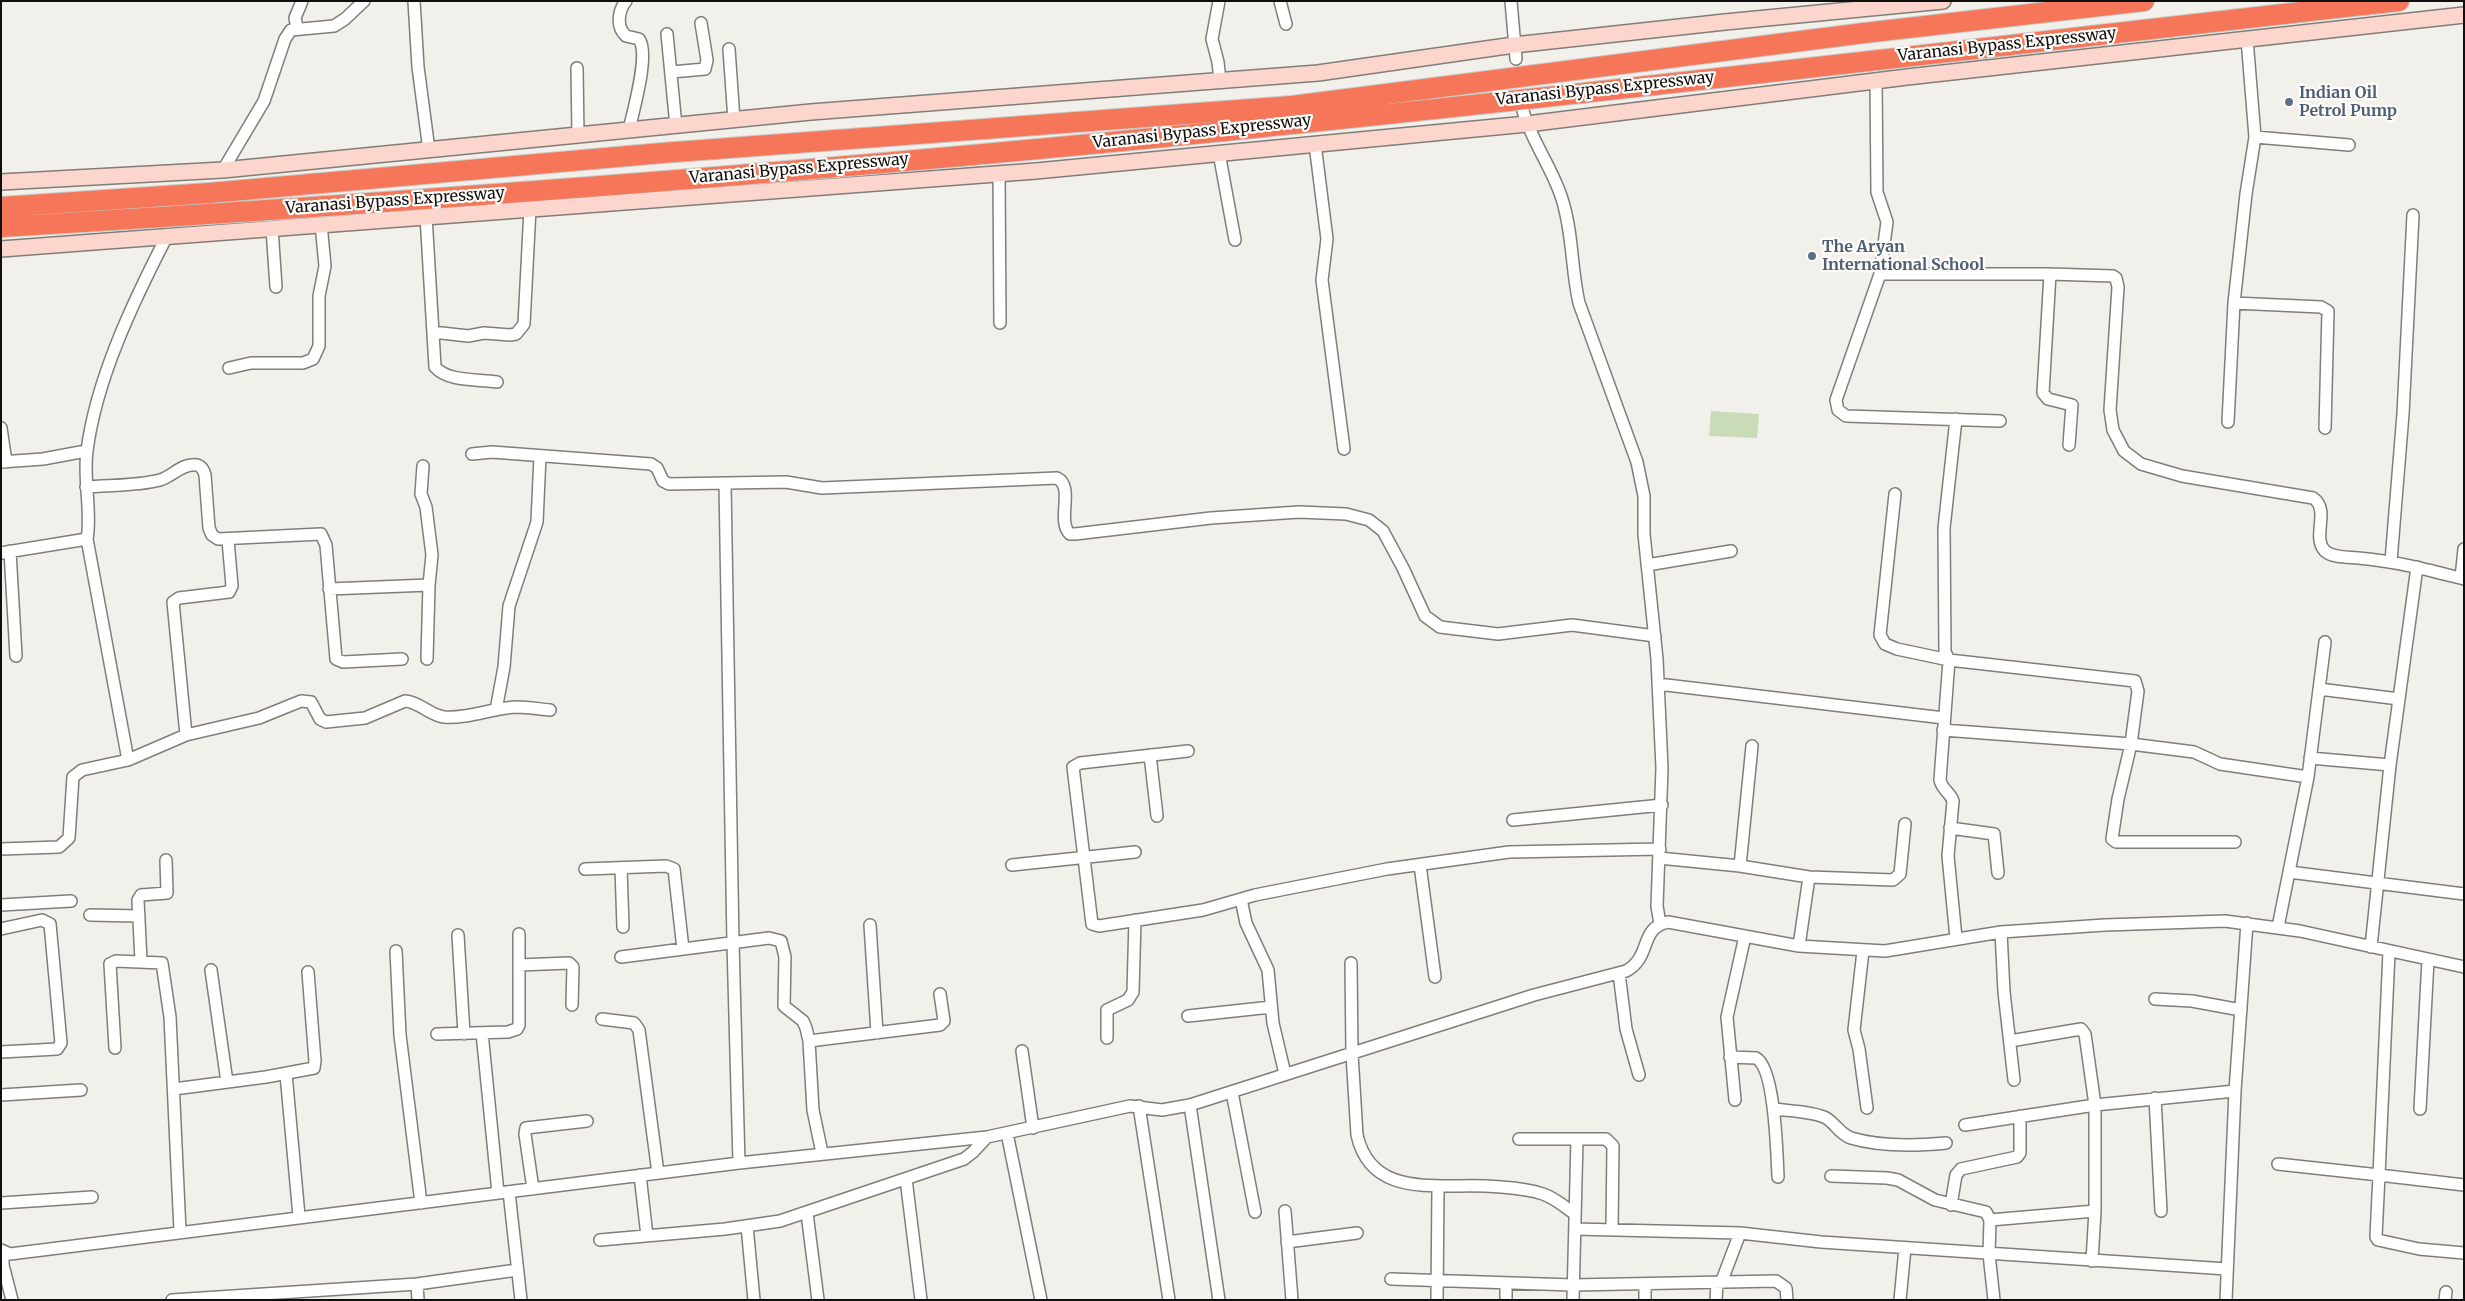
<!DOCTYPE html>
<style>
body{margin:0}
#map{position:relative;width:2465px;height:1301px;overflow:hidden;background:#f2f0eb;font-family:Merriweather,serif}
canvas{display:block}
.frame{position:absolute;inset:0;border:2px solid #100f0e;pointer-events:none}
</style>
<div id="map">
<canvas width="2465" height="1301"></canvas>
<div class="frame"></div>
</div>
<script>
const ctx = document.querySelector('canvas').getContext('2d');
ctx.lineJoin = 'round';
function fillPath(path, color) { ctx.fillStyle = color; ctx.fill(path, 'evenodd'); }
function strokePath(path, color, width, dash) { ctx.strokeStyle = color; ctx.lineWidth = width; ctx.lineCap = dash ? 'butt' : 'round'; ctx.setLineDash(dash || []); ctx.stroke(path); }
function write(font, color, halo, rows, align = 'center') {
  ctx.font = font + ' Merriweather,serif'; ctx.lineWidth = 4.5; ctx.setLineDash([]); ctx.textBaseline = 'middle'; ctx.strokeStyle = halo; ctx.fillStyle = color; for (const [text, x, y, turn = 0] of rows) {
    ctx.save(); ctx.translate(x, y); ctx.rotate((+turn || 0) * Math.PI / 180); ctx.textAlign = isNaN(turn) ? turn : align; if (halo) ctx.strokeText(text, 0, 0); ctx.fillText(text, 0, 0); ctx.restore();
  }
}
fillPath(new Path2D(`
 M1711 411 1759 414 1757 438 1709 436Z`), '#cadbb7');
const street = new Path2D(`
 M414 1 418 67 429 150
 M626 1C618 11 616 27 626 36L639 39C650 54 633 111 629 130
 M1219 1 1212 39 1218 62 1220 81
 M1280 1 1286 24
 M1511 1 1516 59
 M297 27 295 18 302 1
 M667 34 676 126
 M729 49 734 120
 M577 68 578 135
 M672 72 705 69 707 60 701 23
 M1876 81 1877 192 1887 222 1880 274H2050L2113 276 2116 278 2118 287 2110 410 2113 430 2124 451 2141 464 2182 476 2313 498C2331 510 2311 537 2325 551 2333 558 2348 557 2358 558 2395 561 2429 570 2464 579
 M1523 111C1532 142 1553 169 1562 199 1573 233 1571 268 1579 303L1637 462 1644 496V534L1657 659 1662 768 1657 906 1660 924
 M2255 137 2349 145
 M1315 144 1327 239 1322 280 1344 449
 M1219 153 1235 240
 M223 170 264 101 285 39 291 30 334 26 345 19 364 1
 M999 173 1000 323
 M426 216 435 367C448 382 478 379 497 382
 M272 228 276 287
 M1880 274 1836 400 1838 410 1846 416 2000 421
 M2050 274 2043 393 2048 399 2072 405 2069 445
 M2234 303 2321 307 2328 311 2325 428
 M433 332 468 336 484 333 510 335 516 334 524 324 530 209
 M229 368 251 363H303L313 359 319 346V296L325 266 321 224
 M2228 422 2234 303 2246 194 2255 137 2247 39
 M1 428 6 462
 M472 454 492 452 651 464 657 468 663 481 669 484 786 482 822 488 1057 478C1075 487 1056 521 1070 534H1075L1211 518 1299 512 1346 514 1369 520 1383 531 1403 568 1425 616 1440 627 1498 634 1572 625 1655 636
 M1 462 43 459 86 451
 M423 466 421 494 426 507 432 555 429 585 427 659
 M725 484 733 943 739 1163
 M86 487C110 485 137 486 160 480 171 477 181 465 192 465 200 464 203 468 205 475L209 528 212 535 218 539 321 534 326 545 336 659 343 662 402 659
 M1895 494 1880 635 1885 644 1897 649 1949 660 2135 681 2138 691 2131 744 2118 799 2112 839 2116 842H2235
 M10 551 16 656
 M1 553 87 539C92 514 83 478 87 451 96 379 134 300 167 236
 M2391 561 2403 414 2413 215
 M1647 565 1731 551
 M2461 578 2464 549
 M329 589 429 585
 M1658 684 1944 718
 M2319 689 2399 699
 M496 710 504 667 509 606 537 522 540 456
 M1943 730 2131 744 2194 752 2220 764 2308 777
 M186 735 173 602 179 598 229 592 232 586 228 540
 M1188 751 1080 763 1073 767 1092 924 1099 926 1203 910 1255 895 1387 869 1509 852 1660 849
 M1150 755 1157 816
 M2310 758 2390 765
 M128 760 186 735 259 718 301 701 311 702 320 719 326 722 365 718 405 701C420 702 429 715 444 717 468 719 492 708 516 707 528 707 539 709 550 710
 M1513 820 1662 805
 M1950 828 1994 834 1998 873
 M1 849 59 847 69 838 73 777 82 770 128 760 87 539
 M1659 858 1740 866 1809 877 1893 880 1900 874 1905 824
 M1012 865 1135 852
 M1420 865 1435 977
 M1740 866 1752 746
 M621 868 623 927
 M585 869 666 866 674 869 683 949
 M2289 872 2464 894
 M1241 899 1246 923 1268 970 1273 1023 1285 1074
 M1 905 71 901
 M90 915 139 916
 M870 925 877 1033
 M2278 927 2308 777 2325 642
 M1 929 42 920 50 924 61 1043 57 1049 1 1052
 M2001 932 2004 992 2014 1080
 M458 935 464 1034
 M1956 938 1948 856 1953 801C1950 792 1942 790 1940 780L1949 660 1945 652 1944 528 1956 419
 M1799 946 1809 877
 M2371 947 2390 765 2417 567
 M396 951 400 1035 421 1203
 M1863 951 1854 1030 1859 1049 1867 1108
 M2389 952 2379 1175 2464 1185
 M621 957 769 938 781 941 785 957 784 1006 803 1021 806 1028 809 1041 813 1110 822 1153
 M141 961 138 900 141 895 167 893 166 860
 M1351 963 1352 1054 1357 1135C1369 1188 1416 1186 1459 1186 1480 1185 1523 1187 1543 1194 1555 1198 1565 1207 1575 1214
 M519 965 569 963 573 967 572 1005
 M211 970 227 1082
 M1619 973 1626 1029 1639 1075
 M2155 999 2192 1001 2241 1010
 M1188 1016 1271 1007
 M602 1019 634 1023 639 1030 658 1173
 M482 1033 498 1193
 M437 1034 508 1032 517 1029 519 1025V934
 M1107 1038V1010L1128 1000 1133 992 1135 920
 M809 1041 940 1025 944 1021 940 994
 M2010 1041 2081 1029 2085 1034 2095 1105V1211L2092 1261
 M115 1048 110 964 116 961 162 963 170 1017 180 1231
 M1022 1051 1033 1128
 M1730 1057 1756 1058C1775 1068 1777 1155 1778 1177
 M286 1074 299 1216
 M174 1089 266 1077 314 1068 315 1061 308 972
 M1232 1092 1255 1212
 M1 1095 81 1090
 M2155 1098 2161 1211
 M1735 1100 1727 1017 1745 936
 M1190 1105 1219 1300
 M1139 1106 1169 1300
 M1774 1109C1789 1111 1809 1111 1824 1117 1834 1121 1839 1134 1851 1138 1881 1147 1915 1146 1946 1143
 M2420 1109 2428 960
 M1965 1125 2095 1105 2235 1091 2247 923
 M1007 1133 1041 1300
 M1519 1139H1606L1613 1146 1612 1229
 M2278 1164 2379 1175 2376 1237 2378 1240 2419 1249 2464 1253
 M640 1175 647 1236
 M1831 1176 1887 1178 1898 1180 1935 1200 1986 1212 1990 1220 1989 1254 1994 1300
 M906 1179 921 1300
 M533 1189 525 1134 526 1128 587 1121
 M509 1192 521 1300
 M1 1203 92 1197
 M1951 1205 1956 1175 1961 1169 2017 1157 2020 1153V1116
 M1285 1211 1292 1300
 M807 1213 818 1300
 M1990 1220 2095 1211
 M747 1226 754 1300
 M1575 1229 1740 1233 1821 1242 2227 1269
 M600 1240 725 1229 780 1221 964 1159 973 1152 987 1137
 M1287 1242 1357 1233
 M1 1250 10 1254 739 1163 987 1137 1130 1106 1162 1110 1190 1105 1534 995 1626 971C1652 957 1639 928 1668 922L1799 946 1885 951 2001 932 2105 925 2225 921 2300 931 2464 967
 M3 1252V1265L12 1300
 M1391 1279 1573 1285 1776 1281 1786 1288 1787 1300
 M1721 1283 1740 1233
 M417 1284 418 1300
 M172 1300 417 1284 517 1270
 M1437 1300 1438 1187
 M1506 1300V1283
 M1573 1300 1577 1139
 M1645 1300V1285
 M1716 1300 1717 1283
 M1900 1300 1905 1248
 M2226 1300 2235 1091
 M2445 1300 2446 1292`);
const secondary = new Path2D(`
 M1 182 223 170 811 112 1318 73 1514 45 1725 22 1943 1
 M1 249 1036 171 1527 124 1907 77 2464 15`);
const highway = new Path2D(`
 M1 207 209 193 662 153 1292 106 1864 33 2144 1
 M1 227C416 202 831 171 1244 129 1630 90 2014 44 2399 1`);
strokePath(street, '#807e79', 14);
strokePath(secondary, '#807e79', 18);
strokePath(highway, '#cacaca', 22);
strokePath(street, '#fff', 11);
strokePath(secondary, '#fcd6cd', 15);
strokePath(highway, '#f57658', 20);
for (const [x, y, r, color] of [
 [2289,102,5,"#5c6f8a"],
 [1812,256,5,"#5c6f8a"]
]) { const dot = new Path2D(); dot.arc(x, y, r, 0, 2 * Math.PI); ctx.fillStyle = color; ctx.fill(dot); strokePath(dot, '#fffdfa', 2); }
write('16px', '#100f0e', '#fffdfa', [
 ["Varanasi Bypass Expressway",2007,45,-6],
 ["Varanasi Bypass Expressway",1605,89,-6],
 ["Varanasi Bypass Expressway",1202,132,-6],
 ["Varanasi Bypass Expressway",799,169,-5],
 ["Varanasi Bypass Expressway",395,201,-4]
]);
write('bold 16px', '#4e5e75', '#fffdfa', [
 ["Indian Oil",2299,93],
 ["Petrol Pump",2299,111],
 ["The Aryan",1822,247],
 ["International School",1822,265]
], 'left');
</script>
